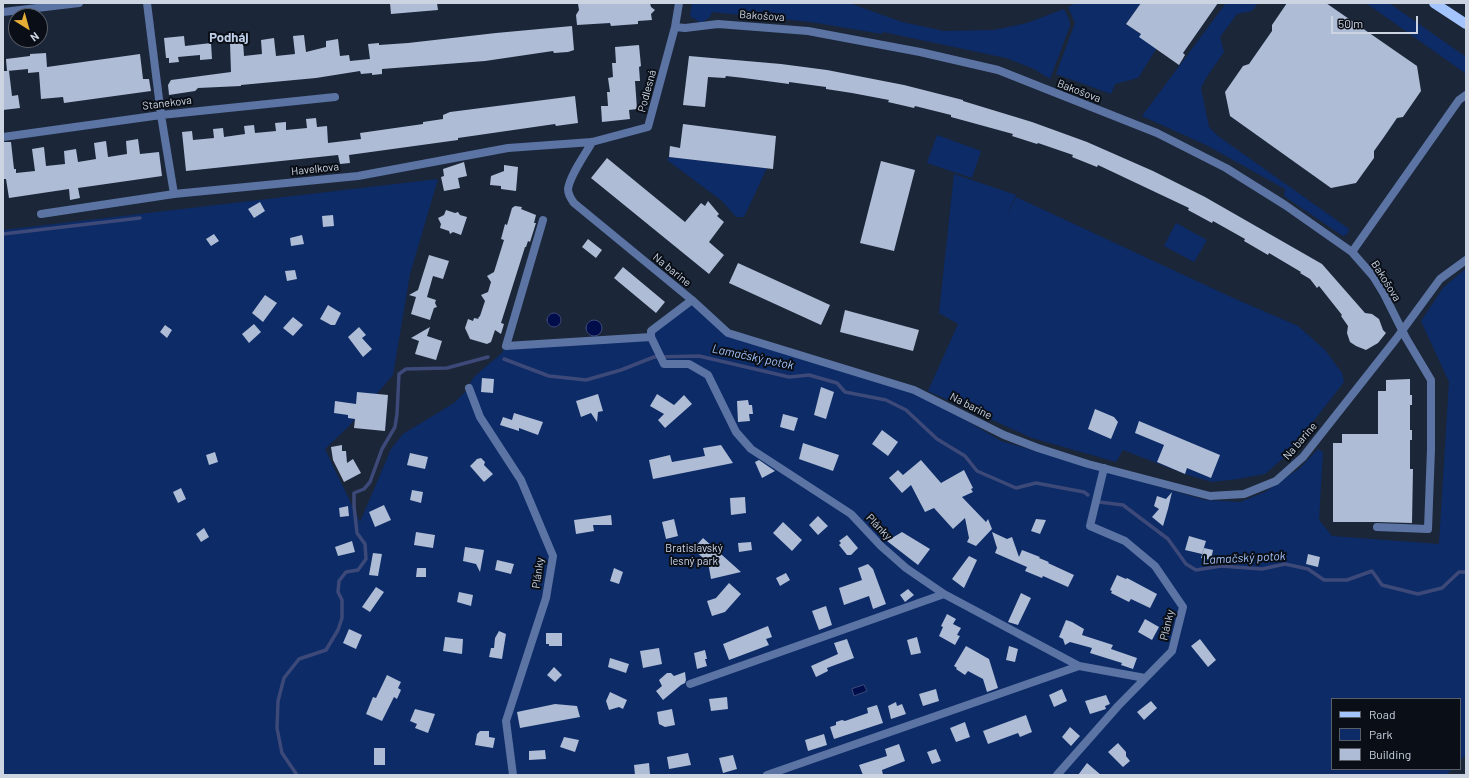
<!DOCTYPE html>
<meta charset="utf-8">
<style>
body{margin:0}
#map{position:relative;width:1469px;height:778px;overflow:hidden;background:#1b2639;font-family:Barlow,sans-serif}
canvas{display:block}
.frame{position:absolute;inset:0;border:4px solid #ccd4e1;pointer-events:none}
.legend{position:absolute;left:1331px;top:698px;width:130px;height:72px;box-sizing:border-box;background:#0a0f17;border:1px solid #585e68;margin:0;padding:5px 7px;list-style:none;font-size:12px;color:#ccd4e1}
.legend li{display:flex;align-items:center;gap:8px;height:20px}
.legend b{width:20px;border:1px solid #585e68}
.north{position:absolute;left:8px;top:8px;width:40px;height:40px;box-sizing:border-box;background:#0a0f17;border:1px solid #585e68;border-radius:50%;rotate:143deg;font-size:11px;font-weight:700;line-height:16px;text-align:center;color:#ccd4e1}
.north::after{content:'';display:block;margin:auto;width:14px;height:18px;background:#e5ad35;clip-path:polygon(50% 0,100% 100%,50% 72%,0 100%)}
.scale{position:absolute;left:1331px;top:16px;width:87px;height:18px;box-sizing:border-box;border:2px solid #ccd4e1;border-top:0;padding-left:5px;font-size:12px;line-height:14px;white-space:nowrap;color:#ccd4e1;-webkit-text-stroke:3px #0a0f17;paint-order:stroke}
</style>
<div id="map">
<canvas width="1469" height="778"></canvas>
<div class="frame"></div>
<ul class="legend">
<li><b style="height:5px;background:#a4c4fe"></b>Road</li>
<li><b style="height:11px;background:#0d2b67"></b>Park</li>
<li><b style="height:11px;background:#aebcd5"></b>Building</li>
</ul>
<div class="north">N</div>
<div class="scale">50 m</div>
</div>
<script>
const ctx = document.querySelector('canvas').getContext('2d');
ctx.lineJoin = 'round';
function fillPath(path, color) { ctx.fillStyle = color; ctx.fill(path, 'evenodd'); }
function strokePath(path, color, width, dash) { ctx.strokeStyle = color; ctx.lineWidth = width; ctx.lineCap = dash ? 'butt' : 'round'; ctx.setLineDash(dash || []); ctx.stroke(path); }
function write(font, color, halo, rows, align = 'center') {
  ctx.font = font + ' Barlow,sans-serif'; ctx.lineWidth = 4; ctx.setLineDash([]); ctx.textBaseline = 'middle'; ctx.strokeStyle = halo; ctx.fillStyle = color; for (const [text, x, y, turn = 0] of rows) {
    ctx.save(); ctx.translate(x, y); ctx.rotate((+turn || 0) * Math.PI / 180); ctx.textAlign = isNaN(turn) ? turn : align; if (halo) ctx.strokeText(text, 0, 0); ctx.fillText(text, 0, 0); ctx.restore();
  }
}
fillPath(new Path2D(`
 M692 3H849L902 22 944 31 994 30 1027 23 1064 9 1069 19 1070 26 1050 79 1034 69 1006 58 883 32 882 34 811 22 712 12 710 17 701 23 690 16Z
 M1076 3H1141L1126 24 1158 46 1138 78 1115 84 1111 94 1056 74 1075 23 1068 7Z
 M1226 3H1258L1252 11 1237 14 1220 37 1224 52 1206 78 1201 88 1209 127 1218 136 1349 229C1348 233 1348 235 1343 236L1284 196 1285 189 1208 146 1142 116Z
 M1366 3H1389L1466 57 1465 73Z
 M937 135 981 151 972 178 927 163Z
 M669 157 767 168 744 217H736L722 201 667 160Z
 M954 174 1016 195 1005 220 1016 197 1231 297 1298 326 1325 350 1342 373 1344 382 1287 455 1265 474 1238 479 1212 482 1185 474 1123 450 1116 462 1032 438 928 391 958 324 939 313Z
 M438 179 410 274 393 375 350 425 325 449 360 522 391 449 403 434 454 403 469 388 471 381 476 375 501 354 506 346 651 337V331L692 300 728 333 922 394 1001 441 1205 500 1240 502 1265 492 1300 468 1318 449 1323 452 1319 520 1332 536 1439 544 1449 382 1421 321 1443 288 1466 268V755L1460 761V699H1332V769H1452L1446 775H3V230Z
 M1176 223 1207 240 1194 262 1164 246Z`), '#0d2b67');
const water = new Path2D(`
 M547 320a7 7 0 1 1 14 0a7 7 0 1 1-14 0Z
 M586 328a8 8 0 1 1 16 0a8 8 0 1 1-16 0Z
 M864 685 867 691 854 696 852 689Z`);
fillPath(water, '#000d4b');
strokePath(water, '#3d4978', 1);
strokePath(new Path2D(`
 M3 234 140 218
 M504 359 549 376 586 380 621 370 654 357 699 356 789 377 809 375 837 383 845 392 886 400 906 410 937 439 965 456 977 471 1016 488 1036 483 1084 492 1088 495
 M1099 502 1123 505 1168 539 1186 564 1196 570 1221 566 1262 569 1285 564 1308 569 1324 580H1347L1372 571 1382 585 1418 594 1442 588 1459 572H1466
 M297 775 282 753 277 728 278 701 284 678 299 659 326 650 338 630 342 618V600L338 592 339 581 346 572 358 570 366 559 365 544 357 533 354 506V493L364 489 370 482 382 449 395 427 397 414 399 374 406 369 447 368 488 357`), '#3d4978', 3.5);
fillPath(new Path2D(`
 M390 3H437L438 10 391 14Z
 M650 3 651 7 655 10 651 14 652 20 638 21V24L624 25 611 26 610 23 577 25 576 15 579 10 578 4Z
 M1141 3H1218L1183 53 1185 55 1179 65 1139 37 1141 34 1126 24Z
 M1287 3H1326L1417 66 1421 91 1403 117 1397 118 1384 137 1374 151V158L1356 183 1331 188 1230 116 1225 92 1243 66 1249 64 1272 31V25Z
 M572 26 574 50 568 52 554 53 553 51 485 61 382 69V74L372 75V73L361 74 360 71 316 78 241 85V86L198 88 195 91 169 95 168 85 171 80 231 72 230 43 243 41 244 56 262 54 261 40 274 38 276 56 295 54 293 36 304 35 306 52 326 47V41L338 39 340 56 349 55 350 61 370 59 368 44 379 43V45L408 43 496 33Z
 M184 36 185 46 211 43 212 59 200 60V55L178 57 179 62 169 63V58H166L164 38Z
 M639 45 641 66 639 67 640 81H635L637 109 629 110 630 119 602 122 601 106H608L607 92H610L608 78 613 77 612 63H616L615 47Z
 M46 53 47 67 140 54 143 79H149L151 91 64 103 63 97 41 99 39 72 28 73V69L7 71 6 59 30 56V54Z
 M689 56 781 64 827 70 904 85 963 100V101L1032 122 1087 142 1153 171 1205 197 1322 264 1365 313 1372 314 1379 319 1383 330 1386 333 1378 343 1366 350 1356 346 1350 342 1347 333 1348 326 1341 316 1342 315 1319 286 1317 288 1310 279 1300 273 1301 272 1269 253 1268 255 1244 241 1245 239 1213 221 1212 223 1188 210 1189 208 1098 165 1097 167 1072 157 1073 155 1038 143 1037 144 1012 136 1013 134 951 117V115L915 106 914 108 888 102 889 100 852 93 826 89V87L789 82V84L744 78 726 76 725 78 708 77 705 107 683 105Z
 M3 71H9L12 96 18 95 20 108 3 110Z
 M575 96 578 123 556 126 555 124 458 138V140L349 155 350 163 340 164 338 155 186 171 182 132 192 131 193 140 214 138 213 129 223 128 224 137 245 134 244 126 254 125 255 133 276 131 275 123 286 122V130L307 128 306 119 316 118 317 127 327 126 328 143 361 139 360 133 423 124V122L443 119V115L450 112Z
 M683 124 776 136 773 169 669 157 670 146 680 148Z
 M138 139 140 154 159 152 162 176 78 188 80 198 70 200 69 189 9 198 6 179H3V142H11L14 169H16V173L35 171 32 149 44 147 46 166 65 164 64 151 76 149 78 162 96 159 94 143 106 141 108 157 127 154 126 141Z
 M607 158 685 222 701 203 705 206 708 201 719 214 717 216 724 222 709 242 724 255 709 274 591 178Z
 M881 161 915 170 894 251 860 243Z
 M464 162 467 176 458 178 460 188 444 191 441 177 444 176 443 169Z
 M504 165 518 167 516 191 501 189V186L490 185 491 176 504 171Z
 M260 202 265 211 254 218 248 209Z
 M515 206 522 207 521 209 536 215 534 223H536L530 242 528 241 526 247H525L501 323 504 324 501 334 495 330 491 342 487 344 470 339 465 328 468 319 473 321 474 318 479 319 478 318 480 316 485 301 481 295 488 292 491 282 487 276 494 272 504 240 501 239 505 224 507 225 512 208Z
 M446 210 455 213 458 212 460 215 467 217 461 235 453 232 450 234 449 231 440 228 441 224 438 218 444 215Z
 M333 215 334 226 323 227 322 216Z
 M214 234 219 241 211 246 206 239Z
 M302 235 304 244 291 246 290 238Z
 M588 239 602 250 596 258 582 247Z
 M429 255 449 261 443 279 433 276 427 297 436 300 435 303 437 307 434 308 430 320 411 314 416 297 409 295 418 290Z
 M738 263 830 305 821 325 729 283Z
 M623 267 665 302 656 313 614 278Z
 M295 270 297 279 287 281 285 271Z
 M265 295 277 303 263 322 252 313Z
 M328 305 341 313 335 325H331L320 319Z
 M845 310 919 330 913 351 840 332Z
 M293 317 303 325 293 336 283 328Z
 M254 324 261 332 249 343 242 334Z
 M165 325 172 330 167 338 160 332Z
 M359 327 366 335 362 338 372 349 363 357 348 337Z
 M430 327 427 336 442 341 436 360 415 354 419 341 411 338Z
 M482 378 494 379 493 393 481 392Z
 M1410 379V395H1412V405H1410V430H1412V440H1410V469H1413L1412 523 1377 522H1333V443H1342V434H1378V391H1386V380Z
 M821 387 834 392 826 419 814 415Z
 M357 392 388 395 385 431 354 428 355 419 348 418V415L334 413 335 401 356 404Z
 M598 394 603 411 598 412 597 422 591 413 581 417 576 401Z
 M657 394 674 405 684 395 692 404 665 428 658 420 664 414 650 406Z
 M748 400 749 405H752L753 414H749L750 421 738 422 737 401Z
 M1095 409 1114 417 1118 422 1111 439 1088 429Z
 M514 413 543 422 538 435 519 428V431L500 425 503 417 512 420Z
 M783 414 798 418 794 431 780 427Z
 M1139 421 1220 455 1211 478 1187 468 1185 474 1157 462 1164 445 1135 433Z
 M882 430 898 442 888 456 872 444Z
 M803 443 839 455 833 471 799 459Z
 M342 445V451H346L347 463 353 459 361 473 344 482 333 460 331 447Z
 M721 445 733 463 653 479 649 460 670 455 672 462 705 456 703 448Z
 M215 452 218 462 209 465 206 455Z
 M410 453 428 457 425 469 407 465Z
 M481 458 485 462 484 465 493 474 484 482 470 466 477 459Z
 M759 460 775 471 762 478 755 462Z
 M921 460 941 483 964 470 973 488 971 489 973 492 962 497 986 522 988 519 992 529 976 546 967 542 969 538 965 518 953 529 934 508 925 512 911 485 902 493 889 478 898 470 903 475Z
 M181 488 186 499 178 503 173 492Z
 M412 490 423 492 421 503 410 500Z
 M1172 492 1168 509 1163 526 1152 517 1159 509 1154 506 1157 496 1166 499Z
 M745 497 746 513 731 515 730 498Z
 M384 505 391 520 375 527 369 512Z
 M348 506 349 516 340 517 339 508Z
 M611 515 612 525H593L594 531 576 534 574 520Z
 M818 516 828 526 818 535 809 525Z
 M674 519 678 536 666 539 662 522Z
 M1036 519 1046 520 1040 534 1031 531Z
 M783 522 802 540 792 551 773 533Z
 M204 528 209 537 201 542 196 534Z
 M416 532 435 535 433 548 414 545Z
 M902 532 930 549 918 565 887 541Z
 M992 532 1007 539 1012 537 1019 557 1022 550 1040 557 1039 558 1049 562 1048 563 1074 575 1068 587 1043 576 1042 578 1025 571 1027 567 995 553 997 548Z
 M847 535 858 548 851 555H847L839 545 841 543 839 541Z
 M1189 536 1206 541 1202 554 1185 550Z
 M703 538 741 572 711 579 708 562 695 551V547Z
 M352 541 355 552 338 556 335 547Z
 M751 542 752 550 739 552 738 543Z
 M465 547 484 550 480 572 476 564 463 561Z
 M1204 548 1213 550 1211 560 1201 558Z
 M373 553 382 554 378 576 369 575Z
 M1308 554 1320 557 1318 567 1306 564Z
 M969 556 977 560 964 588 952 579Z
 M497 560 514 564 511 574 495 570Z
 M868 564 873 569 886 604 873 609 869 596 844 605 839 588 862 580 858 568Z
 M417 568H426V577H416Z
 M614 568 623 572 619 584 610 581Z
 M786 573 790 580 780 586 776 578Z
 M1117 575 1126 579 1127 578 1157 594 1150 608 1131 599 1129 602 1111 593 1112 591 1110 590Z
 M729 583 741 594 725 612 712 616 707 601 716 598Z
 M376 587 384 592 370 612 362 607Z
 M908 589 914 595 905 602 900 595Z
 M459 592 473 595 471 606 457 602Z
 M1021 593 1031 598 1018 625 1008 622Z
 M826 606 832 625 819 630 812 611Z
 M947 614 956 619 953 624 961 628 957 635 960 636 955 645 939 636 943 627 941 626Z
 M1145 619 1159 627 1152 640 1138 632Z
 M1066 620 1072 622 1084 629 1082 635 1113 645 1111 649 1137 658 1133 669 1121 665 1122 663 1090 653 1092 648 1070 642 1065 645 1063 639 1059 637Z
 M768 626 772 637 766 639 769 645 729 660 723 644Z
 M349 629 362 635 356 649 343 643Z
 M499 631 506 634 502 659 489 657 491 648H494L495 638Z
 M546 633H562V646H549V644H546Z
 M445 637 463 639 462 654 443 651Z
 M917 637 921 653 911 655 907 640Z
 M847 639 854 658 827 668 828 671 816 677 811 666 838 654 834 643Z
 M1200 639 1216 660 1208 667 1191 646Z
 M966 646 989 659 998 688 987 692 983 679 968 671 965 675 956 669 957 668 954 666Z
 M1009 646 1018 649 1015 662 1006 660Z
 M659 648 662 664 643 668 640 651Z
 M705 650 707 659H705L707 666 697 669 694 653Z
 M610 658 629 664 626 673 608 667Z
 M554 667 562 675 555 682 547 675Z
 M685 672 686 680 685 683 681 685 663 700 656 691 662 686 659 680 667 673H671L674 676Z
 M387 675 401 682 398 688 401 690 397 699 394 697 382 721 366 714 373 697 376 698Z
 M936 689 939 701 923 706 919 694Z
 M1062 689 1067 701 1054 707 1049 695Z
 M610 692 627 700 623 709 619 707 609 710 606 701Z
 M1106 695 1110 704 1105 706 1106 709 1090 714 1085 701Z
 M727 697 728 709 711 711 709 699Z
 M1151 701 1157 708 1144 720 1137 712Z
 M896 702 897 706 902 704 906 714 891 719 888 706Z
 M555 704 577 706 580 717 520 728 517 712Z
 M877 705 883 723 834 739 830 727 836 725V722L842 720 845 721 868 713 867 708Z
 M415 709 435 714 428 733 415 728 417 724 410 721Z
 M672 709 675 725 665 727 659 724 657 712Z
 M1026 715 1032 732 1020 737 1018 733 988 744 983 731Z
 M965 722 970 737 956 742 950 728Z
 M1070 727 1080 736 1071 746 1062 737Z
 M480 731H489V737L495 738 493 748 475 745 477 734Z
 M824 734 827 745 808 751 805 740Z
 M564 737 579 740 575 752 560 747Z
 M1118 743 1126 752V756L1130 761 1123 767 1108 752Z
 M899 744 905 761 882 770 883 775H863L859 765 887 756 885 749Z
 M374 748H385V765H374Z
 M936 749 941 761 932 764 927 752Z
 M545 750 546 759 529 760V751Z
 M688 753 691 765 669 769 667 757Z
 M733 755 737 769 723 773 719 758Z
 M649 763 650 774 635 775 634 765Z
 M1087 763 1101 775H1078Z`), '#aebcd5');
strokePath(new Path2D(`
 M147 3 161 115 174 194
 M675 27 685 28 718 24 808 31 920 52 998 70 1157 133 1226 168 1285 205 1352 252 1373 276 1384 294 1406 338 1431 380V449L1428 529 1377 527
 M3 137 161 115 335 97
 M592 142C585 155 570 175 568 189 568 194 571 199 574 203L692 300 728 333 914 390 1004 435 1038 448 1088 464 1210 496 1244 494 1276 481 1303 457 1396 339 1440 279 1466 260
 M41 214 174 194 358 176 508 148 592 142 648 127 675 27 679 3
 M543 220 506 346 651 337V331L692 300
 M1352 252 1459 100 1466 95
 M651 337 664 364H689L708 375 736 432 751 449 851 514 881 546 906 568 944 594 1079 666 1145 678
 M469 388 480 417 521 480 553 556 546 598 506 721 513 775
 M690 684 944 594
 M767 775 1079 666
 M1057 775 1118 706 1172 651 1183 607 1155 566 1125 541 1090 526 1104 468`), '#5b74a3', 8);
strokePath(new Path2D(`
 M3 12 79 3`), '#5b74a3', 8);
strokePath(new Path2D(`
 M1434 3 1466 24`), '#a4c4fe', 10);
write('11px', '#ccd4e1', '#0a0f17', [
 ["Bakošova",762,16,4],
 ["Podlesná",647,91,-75],
 ["Bakošova",1079,91,21],
 ["Stanekova",167,103,-7],
 ["Havelkova",315,169,-6],
 ["Na barine",672,270,39],
 ["Bakošova",1386,281,58],
 ["Na barine",971,406,27],
 ["Na barine",1300,441,-49],
 ["Plánky",879,527,46],
 ["Plánky",538,573,-82],
 ["Plánky",1167,625,-77]
]);
write('11px', '#cfd9ed', '#0a0f17', [
 ["Bratislavský",694,548],
 ["lesný park",694,561]
]);
write('italic 12px', '#a2c2fa', '#0a0f17', [
 ["Lamačský potok",753,357,12],
 ["Lamačský potok",1244,558,-3]
]);
write('bold 13px', '#bfcee7', '#0a0f17', [
 ["Podháj",229,38]
]);
</script>
